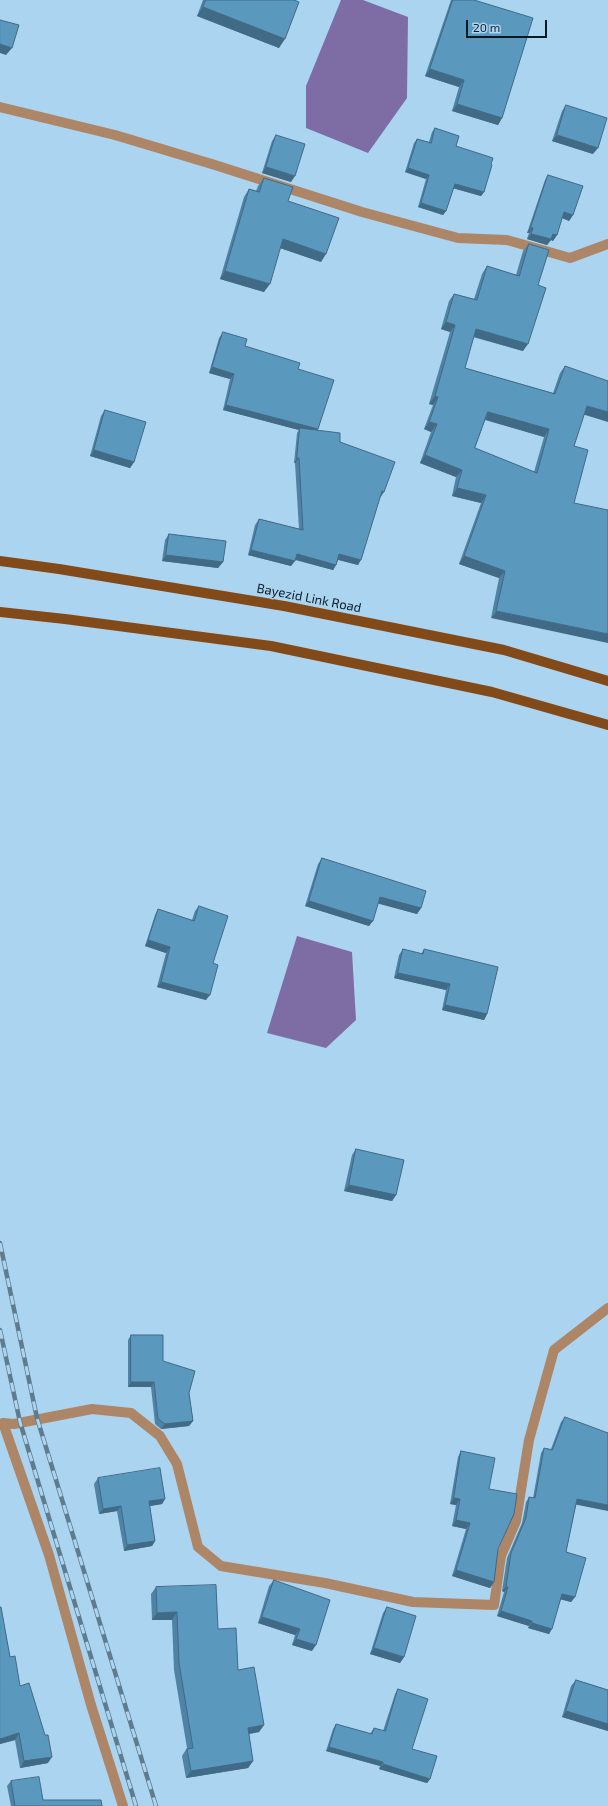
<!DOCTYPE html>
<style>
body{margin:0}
#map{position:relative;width:608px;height:1806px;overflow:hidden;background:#abd4f0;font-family:"Exo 2",sans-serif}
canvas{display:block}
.scale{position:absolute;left:466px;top:20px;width:81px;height:18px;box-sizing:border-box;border:2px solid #0a1a24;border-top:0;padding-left:5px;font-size:12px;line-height:14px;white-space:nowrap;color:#0a1a24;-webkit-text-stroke:3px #abd4f0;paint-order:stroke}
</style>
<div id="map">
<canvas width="608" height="1806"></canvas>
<div class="scale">20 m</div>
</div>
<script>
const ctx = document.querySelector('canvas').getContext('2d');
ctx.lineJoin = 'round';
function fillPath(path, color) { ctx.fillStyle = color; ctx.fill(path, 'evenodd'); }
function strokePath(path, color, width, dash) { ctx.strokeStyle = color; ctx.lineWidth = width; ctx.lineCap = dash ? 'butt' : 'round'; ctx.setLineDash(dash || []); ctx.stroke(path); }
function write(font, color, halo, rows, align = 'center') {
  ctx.font = font + ' "Exo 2",sans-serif'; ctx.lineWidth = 3; ctx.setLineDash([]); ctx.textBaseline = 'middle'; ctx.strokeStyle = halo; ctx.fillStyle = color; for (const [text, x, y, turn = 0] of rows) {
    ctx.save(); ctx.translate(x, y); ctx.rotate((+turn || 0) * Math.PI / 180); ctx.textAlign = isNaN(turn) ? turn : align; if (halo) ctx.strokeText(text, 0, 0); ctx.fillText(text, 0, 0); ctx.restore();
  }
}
fillPath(new Path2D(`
 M341 0H363L408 17 407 98 368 153 306 128V86Z
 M297 936 352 952 356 1020 326 1048 267 1033Z`), '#7e6da4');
strokePath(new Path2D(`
 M0 107 115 135 215 165 362 212 458 238 507 240 570 258 608 244
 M123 1806 91 1705 49 1555 3 1423 14 1424 92 1409 131 1413 160 1436 177 1464 198 1547 221 1566 325 1583 413 1602 494 1605 501 1556 516 1521 529 1440 554 1350 608 1308`), '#ad8567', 10);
strokePath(new Path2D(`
 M0 561 59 569 284 606 504 650 608 681
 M0 612 65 619 271 646 492 692 608 725`), '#824a18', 10);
const rail = new Path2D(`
 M0 1243 37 1418 156 1806
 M0 1330 20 1422 136 1806`);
strokePath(rail, '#5f7c8f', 4.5);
strokePath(rail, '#abd4f0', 3, [9]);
fillPath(new Path2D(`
 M203 0H294L279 48 197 16Z
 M451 0H453L502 118 498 125 452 111 459 87 425 76Z
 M566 105 593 154 552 141 562 111Z
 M435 128 456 146 491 164 484 192 481 196 453 188 446 211 443 215 418 207 426 179 405 172 414 143 417 139 429 142 432 132Z
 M276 135 291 182 262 173 272 141Z
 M548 175 573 215 569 221 562 218 557 235 553 241 551 240 547 245 527 239 529 233H527L545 180Z
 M264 178 288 201 321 262 280 248 264 292 220 279 244 197 249 189 256 191 258 186Z
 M529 244 538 285 523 351 473 337 465 368 553 393 560 373 565 366 584 414 574 446V503L491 618 499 578 459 564 481 503 452 496 456 477 420 463 431 432 424 429 433 405 429 404 450 332 441 329 449 301 454 294 474 299 482 274 487 266 516 275 523 251ZM485 420 544 437 534 472 475 448Z
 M223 332 245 346 298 369 318 429 317 430 340 442 380 498 358 565 338 560 336 565 333 570 295 560 291 566 248 555 255 525 259 519 299 529 295 463H294L297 433 299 430 223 410 230 379 209 373 219 338Z
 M105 410 134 462 130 468 90 456 101 416Z
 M169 534 223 562 218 568 162 561 165 540Z
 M322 858 421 908 417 914 378 903 369 926 305 906 318 864Z
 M199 906 213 963 206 1000 157 987 166 953 145 946 155 915 158 909 192 920 195 911Z
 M403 949 421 954 424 949 487 1014 484 1020 442 1010 446 990 394 978 399 955Z
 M356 1149 396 1195 392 1201 344 1191 352 1155Z
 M131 1335 163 1361 189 1393 193 1421 189 1426 161 1429 155 1424 151 1387H128V1340Z
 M565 1417 576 1504 566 1552 575 1597 571 1602 561 1599 549 1634 528 1628 529 1626 497 1616 504 1592 502 1591 507 1558 522 1523 526 1502 529 1497 533 1498 541 1453 544 1448 551 1449 561 1422Z
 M461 1451 489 1489 498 1549 494 1582 490 1588 452 1576 466 1529 452 1526 456 1505 450 1504 458 1457Z
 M98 1478 165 1499 162 1504 149 1506 155 1541 152 1546 124 1551 117 1511 99 1514 94 1484Z
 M274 1580 312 1651 292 1645 295 1635 258 1623 269 1586Z
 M156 1587 218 1629 238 1670 264 1725 259 1732 249 1734 253 1761 248 1768 186 1778 182 1756 187 1748 174 1670 172 1620H152L151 1594Z
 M0 1607 10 1657 20 1686 48 1763 20 1768 15 1740 0 1744Z
 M387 1607 404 1657 400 1663 370 1654 383 1613Z
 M576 1680 608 1690V1731L562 1717 571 1686Z
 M398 1689 412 1749 430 1779 427 1783 379 1769 380 1766 326 1751 333 1729 336 1724 370 1734 374 1728 383 1731 395 1694Z
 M11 1781 43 1800 102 1806H11L7 1786Z`), '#4e83a3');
fillPath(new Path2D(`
 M203 7 285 39 279 48 197 16Z
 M0 44 12 48 6 55 0 53Z
 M430 69 464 80 459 87 425 76Z
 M457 104 502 118 498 125 452 111Z
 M557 135 598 148 593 154 552 141Z
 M266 167 295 176 291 182 262 173Z
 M408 168 429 175 426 179 405 172Z
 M455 184 484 192 481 196 452 188Z
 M421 203 446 211 443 215 418 207Z
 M564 212 573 215 569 221 560 217Z
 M531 227 533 228 529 233H527Z
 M531 234H553L557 235 553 241 551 240 547 245 527 239Z
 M283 239 326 254 321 262 277 247Z
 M225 271 270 284 264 292 220 279Z
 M446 322 455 325 450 332 441 329Z
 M476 329 528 344 523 351 471 336Z
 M212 367 234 374 230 379 209 373Z
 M435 396 438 397 433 405 429 404Z
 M226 405 318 429 314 434 300 428 299 430 223 410Z
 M587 406 608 412V422L582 414Z
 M488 412 549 429 544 437 483 419Z
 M429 422 437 424 431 432 424 429Z
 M94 450 134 462 130 468 90 456Z
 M425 455 462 470 456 477 420 463Z
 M297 458H299L295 463H294Z
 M457 488 486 495 481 503 452 496Z
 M382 491 384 492 380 498Z
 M251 550 295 561 291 566 248 555Z
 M297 554 336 565 333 570 293 559Z
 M339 554 361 560 358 565 336 559Z
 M166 555 223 562 218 568 162 561Z
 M464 556 505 571 499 578 459 564Z
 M496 611 608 634V643L491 618Z
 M380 897 421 908 417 914 376 903Z
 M309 901 373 921 369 926 305 906Z
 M148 940 170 947 166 953 145 946Z
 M398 973 450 984 446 990 394 978Z
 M161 982 210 995 206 1000 157 987Z
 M445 1005 487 1014 484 1020 442 1010Z
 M349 1185 396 1195 392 1201 344 1191Z
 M131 1382H154L151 1387H128Z
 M193 1421 189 1426 161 1429 165 1424Z
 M454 1498 460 1499 456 1505 450 1504Z
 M165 1499 162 1504 145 1507 149 1501Z
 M577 1499 608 1505V1511L573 1504Z
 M121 1506 117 1511 99 1514 103 1509Z
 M456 1520 470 1523 466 1529 452 1526Z
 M155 1541 152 1546 124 1551 127 1545Z
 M456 1570 494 1582 490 1588 452 1576Z
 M506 1587H508L504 1592 502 1591Z
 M562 1594 575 1597 571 1602 559 1599Z
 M501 1611 532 1621 529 1626 497 1616Z
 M177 1612 172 1620H152L157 1613Z
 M262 1617 300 1629 295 1635 258 1623Z
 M532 1623 552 1629 549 1634 528 1628Z
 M296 1639 316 1645 312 1651 292 1645Z
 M374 1648 404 1657 400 1663 370 1654Z
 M566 1711 608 1724V1731L562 1717Z
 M264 1725 259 1732 243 1735 248 1728Z
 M19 1733 15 1740 0 1744V1739Z
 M329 1747 383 1762 380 1766 326 1751Z
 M52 1757 48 1763 20 1768 24 1761Z
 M253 1761 248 1768 186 1778 191 1771Z
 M383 1764 430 1779 427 1783 379 1769Z`), '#406a85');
const building = new Path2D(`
 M206 0H294L299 2 285 39 203 7Z
 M453 0H474L533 18 502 118 457 104 464 80 430 69Z
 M0 20 19 25 12 48 0 44Z
 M566 105 607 118 598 148 557 135Z
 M435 128 459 136 456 146 493 158 491 164 492 165 484 192 455 184 446 211 421 203 429 175 408 168 417 139 431 143Z
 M276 135 305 144 295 176 266 167Z
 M548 175 583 186 573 215 564 212 557 235 553 234 551 239 531 234 533 228 531 227Z
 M264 178 293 187 288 201 339 218 326 254 283 239 270 284 225 271 249 189 259 192Z
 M529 244 549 250 538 285 546 288 528 344 476 329 465 368 555 394 565 366 608 381V412L587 406 574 446 588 450 574 503 608 510V634L496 611 505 571 464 556 486 495 457 488 462 470 425 455 437 424 429 422 438 397 435 396 455 325 446 322 454 294 477 300 487 266 519 276ZM488 412 549 429 537 473 475 448Z
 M223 332 247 339 245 346 300 363 298 369 334 380 318 429 226 405 234 374 212 367Z
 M105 410 146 422 134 462 94 450Z
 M300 428 340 433V442L395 462 384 492 382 491 361 560 339 554 336 565 297 554 295 561 251 550 259 519 303 530 299 458H297Z
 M169 534 226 541 223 562 166 555Z
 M322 858 426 891 421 908 380 897 373 921 309 901Z
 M199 906 228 916 213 963 218 965 210 995 161 982 170 947 148 940 158 909 194 921Z
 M403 949 423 954 424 949 498 967 487 1014 445 1005 450 984 398 973Z
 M356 1149 404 1160 396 1195 349 1185Z
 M131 1335H163V1361L195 1371 189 1393 193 1421 165 1424 158 1419 154 1382H131Z
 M565 1417 608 1433V1505L577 1499 566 1552 586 1558 575 1597 562 1594 552 1629 532 1623V1621L501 1611 508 1587H506L511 1553 526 1518 529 1497 535 1498 544 1448 552 1450Z
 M461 1451 495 1458 489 1489 517 1494 514 1514 498 1549 494 1582 456 1570 470 1523 456 1520 460 1499 454 1498Z
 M160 1468 165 1499 149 1501 155 1541 127 1545 121 1506 103 1509 98 1478Z
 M274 1580 330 1600 316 1645 296 1639 300 1629 262 1617Z
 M216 1585 218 1629 236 1628 238 1670 254 1667 264 1725 248 1728 253 1761 191 1771 187 1749 193 1748 179 1663 177 1612 157 1613 156 1587Z
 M0 1607H1L10 1657 15 1656 20 1686 29 1683 45 1735H48L52 1757 24 1761 19 1733 0 1739Z
 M387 1607 416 1616 404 1657 374 1648Z
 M576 1680 608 1690V1724L566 1711Z
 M398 1689 428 1699 412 1749 437 1756 430 1779 383 1764V1762L329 1747 336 1724 372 1734 374 1728 385 1731Z
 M39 1777 43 1800H101L102 1806H15L11 1781Z`);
fillPath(building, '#5b98be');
strokePath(building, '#406a85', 1);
write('13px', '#0a1a24', '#abd4f0', [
 ["Bayezid Link Road",309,598,11]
]);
</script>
